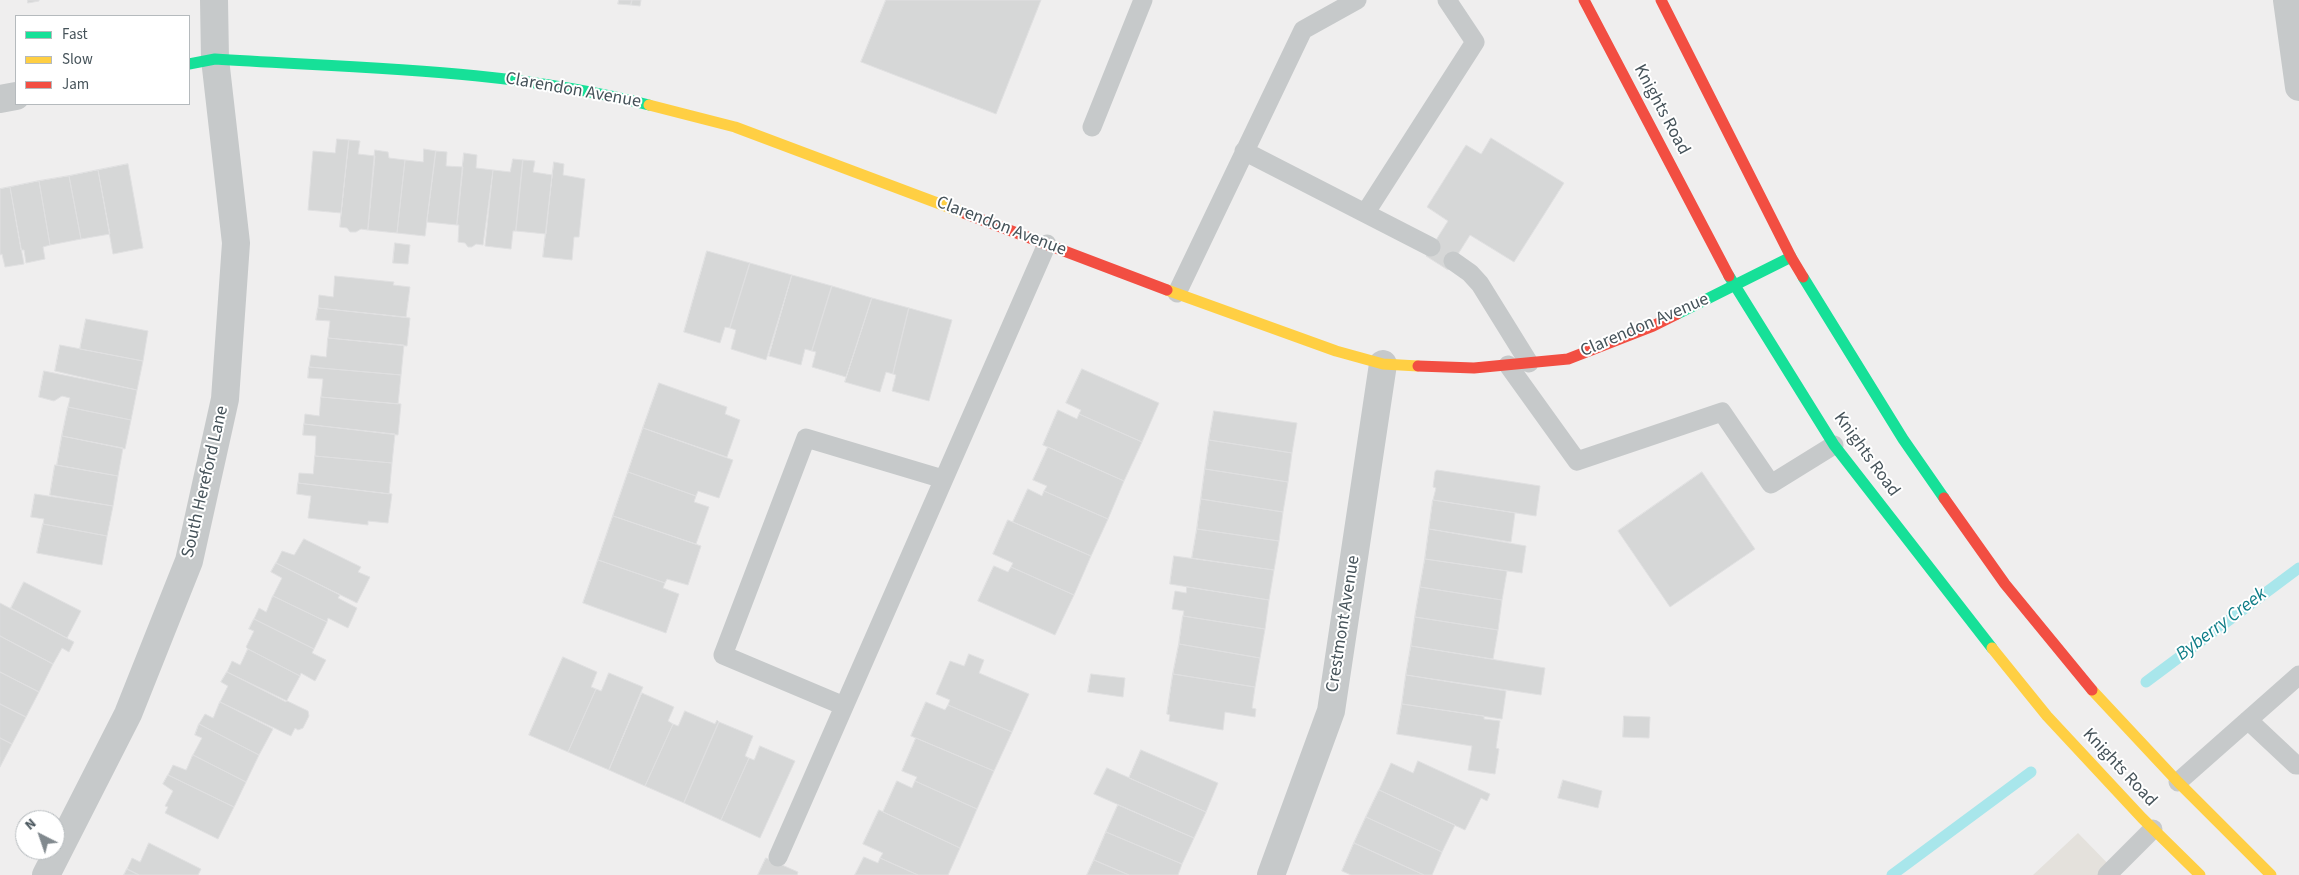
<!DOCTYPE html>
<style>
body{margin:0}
#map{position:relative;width:2299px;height:875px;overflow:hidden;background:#efeeee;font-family:"Source Sans 3",sans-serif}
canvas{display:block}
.legend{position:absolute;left:15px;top:15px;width:175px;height:90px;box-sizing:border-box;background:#fff;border:1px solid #b5babd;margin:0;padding:6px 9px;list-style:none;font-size:15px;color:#46535a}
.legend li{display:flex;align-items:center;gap:10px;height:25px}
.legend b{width:25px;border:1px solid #b5babd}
.north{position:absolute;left:15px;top:810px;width:50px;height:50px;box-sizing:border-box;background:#fff;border:1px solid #b5babd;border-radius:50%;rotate:319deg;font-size:14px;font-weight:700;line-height:20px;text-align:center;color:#46535a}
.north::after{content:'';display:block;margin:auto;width:18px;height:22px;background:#81898e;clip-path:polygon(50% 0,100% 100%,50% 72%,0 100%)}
</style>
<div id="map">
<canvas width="2299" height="875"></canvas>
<ul class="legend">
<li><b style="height:6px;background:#16e098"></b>Fast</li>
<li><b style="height:6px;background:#ffcf43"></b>Slow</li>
<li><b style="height:6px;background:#f24e42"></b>Jam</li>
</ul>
<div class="north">N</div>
</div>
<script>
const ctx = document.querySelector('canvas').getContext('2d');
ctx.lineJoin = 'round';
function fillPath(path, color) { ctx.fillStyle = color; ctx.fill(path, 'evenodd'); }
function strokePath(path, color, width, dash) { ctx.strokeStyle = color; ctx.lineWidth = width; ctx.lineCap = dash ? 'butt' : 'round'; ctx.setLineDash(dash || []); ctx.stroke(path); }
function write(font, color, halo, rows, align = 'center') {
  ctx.font = font + ' "Source Sans 3",sans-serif'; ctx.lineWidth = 4; ctx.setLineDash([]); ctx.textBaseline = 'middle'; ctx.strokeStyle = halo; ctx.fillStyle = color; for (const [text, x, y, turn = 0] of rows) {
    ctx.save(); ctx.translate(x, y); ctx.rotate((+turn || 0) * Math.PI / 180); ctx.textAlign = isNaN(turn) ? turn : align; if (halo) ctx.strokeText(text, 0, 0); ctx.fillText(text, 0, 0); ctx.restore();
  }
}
fillPath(new Path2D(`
 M2078 833 2119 875H2033Z`), '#e4e1dc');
strokePath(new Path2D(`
 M2146 682 2299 568
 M1892 875 2031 772`), '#a8e6eb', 11);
const building = new Path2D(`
 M28 0H39V1L28 3Z
 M619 0H632L631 5 618 4Z
 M632 0H641L640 6 631 5Z
 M886 0H1041L996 114 861 62Z
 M1491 138 1564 183 1514 262 1470 235 1448 270 1426 256 1448 221 1427 207 1466 145 1481 154Z
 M337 139 349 140 341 213 308 210 313 151 335 153Z
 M349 140 360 141 358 154 375 156 368 230 361 229 356 232H350L347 228 340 227Z
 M424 149 436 151 425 236 397 233 405 160 423 162Z
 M375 150 388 152 389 158 405 160 397 233 368 230Z
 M436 151 447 152 446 166 463 167 457 225 427 222Z
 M464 153 477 155 476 168 493 170 483 245 476 244 472 247H468L465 243 458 242 459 225H457Z
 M513 159 523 160 516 231H513L511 249 485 246 493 170 510 172Z
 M523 160 535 161 533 172 552 175 546 234 516 231Z
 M554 162 564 164 563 175 585 179 579 237H574L572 260 543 257Z
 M128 164 143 248 113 254 98 170Z
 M98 170 110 234 81 239 69 176Z
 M69 176 81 239 50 245 39 181Z
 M39 181 50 245 43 247 45 259 26 263 24 250H21L10 187Z
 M10 187 24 264 5 267 2 254 0 255V189Z
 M395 243 410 245 408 264 393 263Z
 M707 251 750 263 730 328 725 327 720 343 684 332Z
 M750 263 792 275 766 360 731 349 736 330 730 328Z
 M792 275 832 286 812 351 805 349 801 365 769 356Z
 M335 276 394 282 393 285 410 287 406 317 318 308 319 295 333 297Z
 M832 286 872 298 846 377 812 367 816 352 812 351Z
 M872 298 909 308 893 374 886 372 880 392 845 382Z
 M318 308 410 318 407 346 328 338 330 321 316 320Z
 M909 308 952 320 929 401 892 391 896 375 893 374Z
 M86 319 148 331 143 361 80 349Z
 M328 338 404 345 401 375 309 367 311 355 326 357Z
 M60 345 143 361 137 390 55 371Z
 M309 367 401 375 398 404 321 397 323 379 308 378Z
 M1082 369 1159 403 1142 442 1079 414 1081 410 1066 403Z
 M44 371 137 390 131 420 68 407 70 398 62 396 54 401 39 397Z
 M659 383 727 407 725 414 740 420 727 457 643 428Z
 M321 397 401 404 398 435 304 424 305 414 319 416Z
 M68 407 131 420 125 449 62 436Z
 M1058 410 1077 419 1079 414 1142 442 1124 481 1043 445Z
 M1214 411 1297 423 1292 453 1209 440Z
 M304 424 395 434 392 463 315 456 316 436 303 435Z
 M643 428 733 460 719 498 698 491 696 496 628 472Z
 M62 436 123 448 118 476 57 465Z
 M1209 440 1292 453 1288 482 1205 469Z
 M1048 447 1124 481 1108 519 1044 491 1047 486 1033 480Z
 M315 456 392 463 389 494 298 483 299 473 313 474Z
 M55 465 118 476 113 506 50 495Z
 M1205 469 1288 482 1283 512 1201 499Z
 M1437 470 1540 486 1536 516 1433 500 1436 488 1433 487 1435 472Z
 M628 472 696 496 694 502 709 507 696 544 613 516Z
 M1702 472 1755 549 1670 607 1618 531Z
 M298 483 392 494 388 523 368 521V525L308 518 311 496 297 494Z
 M1028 489 1042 496 1044 491 1108 519 1091 556 1013 522Z
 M35 494 113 506 107 536 43 524 44 519 31 517Z
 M1201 499 1283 512 1279 541 1197 529Z
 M1433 500 1515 513 1511 542 1429 529Z
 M613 516 701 546 688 585 667 579 665 583 598 560Z
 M1008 520 1091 556 1074 595 1011 567 1013 563 993 554Z
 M43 524 107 536 102 565 37 553Z
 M1197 529 1279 541 1274 570 1192 558Z
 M1429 529 1526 546 1522 573 1425 559Z
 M304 539 361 567 358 572 370 577 357 603 276 563 282 551 294 555Z
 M1174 556 1274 570 1269 600 1170 584Z
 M1425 559 1507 571 1502 600 1420 587Z
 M598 560 665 583 663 588 679 594 666 633 583 603Z
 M276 563 340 595 338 598 357 608 348 628 328 618 327 622 273 596 282 578 271 572Z
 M994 566 1008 572 1011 567 1074 595 1055 635 978 601Z
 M24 582 81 611 67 638 11 608Z
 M1187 587 1269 600 1265 629 1183 616 1184 611 1172 609 1175 591 1186 593Z
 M1420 587 1502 600 1498 630 1415 617Z
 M273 596 327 622 314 649 254 619 259 608 266 612Z
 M0 603 74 642 69 652 62 648 53 664 0 636Z
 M1183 616 1265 629 1260 658 1179 644Z
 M1415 617 1498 630 1493 659 1411 646Z
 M254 619 314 649 312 653 326 660 315 681 301 673 300 676 248 649 246 647 254 631 249 629Z
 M0 636 53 664 39 692 0 672Z
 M1179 644 1260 658 1255 687 1173 674Z
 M1411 646 1545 668 1541 695 1406 675Z
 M248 649 300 676 286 702 227 672 232 661 240 665Z
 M969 654 984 660 979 673 1029 694 1012 732 948 705 950 700 936 694 950 661 964 666Z
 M563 657 597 672 591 687 596 689 568 752 529 735Z
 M0 672 39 692 26 717 0 704Z
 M227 672 308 711 309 716 303 728 298 730 295 728 291 736 220 702 228 686 221 682Z
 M609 673 643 687 609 770 568 752 596 689 601 691Z
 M1091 674 1125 678 1123 697 1088 692Z
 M1173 674 1255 687 1252 708 1256 709 1255 717 1225 712 1223 730 1169 721 1170 715 1167 714Z
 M1406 675 1506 691 1502 719 1402 704Z
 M642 693 674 707 668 721 673 724 645 786 609 770Z
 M220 702 273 729 259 755 199 724 205 714 213 718Z
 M926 702 945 710 948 705 1012 732 994 771 911 736Z
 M0 704 26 717 12 744 0 738Z
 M1402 704 1484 716V719L1500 721 1496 748 1499 749 1495 774 1468 770 1472 746 1397 734Z
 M685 711 715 724 717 720 719 722 684 803 645 786 673 724 678 726Z
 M1624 716 1650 717 1649 738 1623 737Z
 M719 722 753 736 745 756 749 758 721 820 684 803Z
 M199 724 259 755 246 782 193 755 202 738 195 735Z
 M0 738 12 744 0 767Z
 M916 738 994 771 977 809 915 781 917 777 902 771Z
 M760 746 795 761 760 838 721 820 749 758 754 760Z
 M1141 750 1218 783 1206 812 1129 778Z
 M193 755 246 782 234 807 168 775 173 765 186 770Z
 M1418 761 1490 794 1487 801 1481 798 1465 830 1379 790 1391 763 1413 773Z
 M1107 768 1206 812 1194 838 1094 794Z
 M168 775 234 807 218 839 165 813 168 807 165 806 173 791 163 784Z
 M1563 780 1602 791 1598 808 1558 798Z
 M897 781 912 788 915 781 977 809 960 848 883 812Z
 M1379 790 1455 825 1442 852 1366 817Z
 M1118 805 1194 838 1182 864 1106 832Z
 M879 810 960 848 948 875H918L880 858 883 853 863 844Z
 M1366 817 1442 852 1432 875H1424L1354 843Z
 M1106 832 1182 864 1178 875H1129L1094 860Z
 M149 843 201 869 198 875H139L127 869 132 858 140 862Z
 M1354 843 1424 875H1351L1342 871Z
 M864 857 878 863 880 858 918 875H855Z
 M766 858 798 872 797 875H758Z
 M1094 860 1129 875H1087Z
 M127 869 139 875H124Z`);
fillPath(building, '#d6d7d7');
strokePath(building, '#e0e0e1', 1);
strokePath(new Path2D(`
 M1092 127 1143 0
 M1244 151 1431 247
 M1366 212 1475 42 1447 0
 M1453 261 1470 273 1480 284 1529 363
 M1177 293 1303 30 1357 0
 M1508 365 1577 461 1722 412 1771 484 1834 445
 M844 706 723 655 806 438 943 479
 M2248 720 2296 765H2299
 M2178 782 2299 675
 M778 857 1047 244
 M2107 875 2153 829`), '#c6c9ca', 19);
strokePath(new Path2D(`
 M2287 0 2299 87
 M0 99 16 96
 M46 875 128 714 189 561 225 399 236 243 215 59 214 0
 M1271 875 1331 711 1383 364`), '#c6c9ca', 28);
strokePath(new Path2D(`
 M189 64 215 59C357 68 510 69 649 105
 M1729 276 1834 445 1992 648
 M1803 277 1903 439 1944 498
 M1677 314 1791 257`), '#16e098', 11);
strokePath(new Path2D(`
 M649 105 735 127 964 213
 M1167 290 1336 351 1383 364 1418 366
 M1992 648 2047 716 2142 818 2200 875
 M2092 690 2178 782 2271 875`), '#ffcf43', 11);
strokePath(new Path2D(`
 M1584 0 1729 276
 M1661 0 1791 257 1803 277
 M964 213 1167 290
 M1418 366 1474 368 1568 359 1653 326 1677 314
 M1944 498 2005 584 2092 690`), '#f24e42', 11);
write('18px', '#46535a', '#fff', [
 ["Clarendon Avenue",573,91,10],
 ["Knights Road",1661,110,62],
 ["Clarendon Avenue",1001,227,21],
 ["Clarendon Avenue",1645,326,-23],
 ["Knights Road",1866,455,54],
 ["South Hereford Lane",206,482,-77],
 ["Crestmont Avenue",1344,624,-81],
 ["Knights Road",2119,768,47]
]);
write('italic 19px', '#0f7d87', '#fff', [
 ["Byberry Creek",2222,625,-37]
]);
</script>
